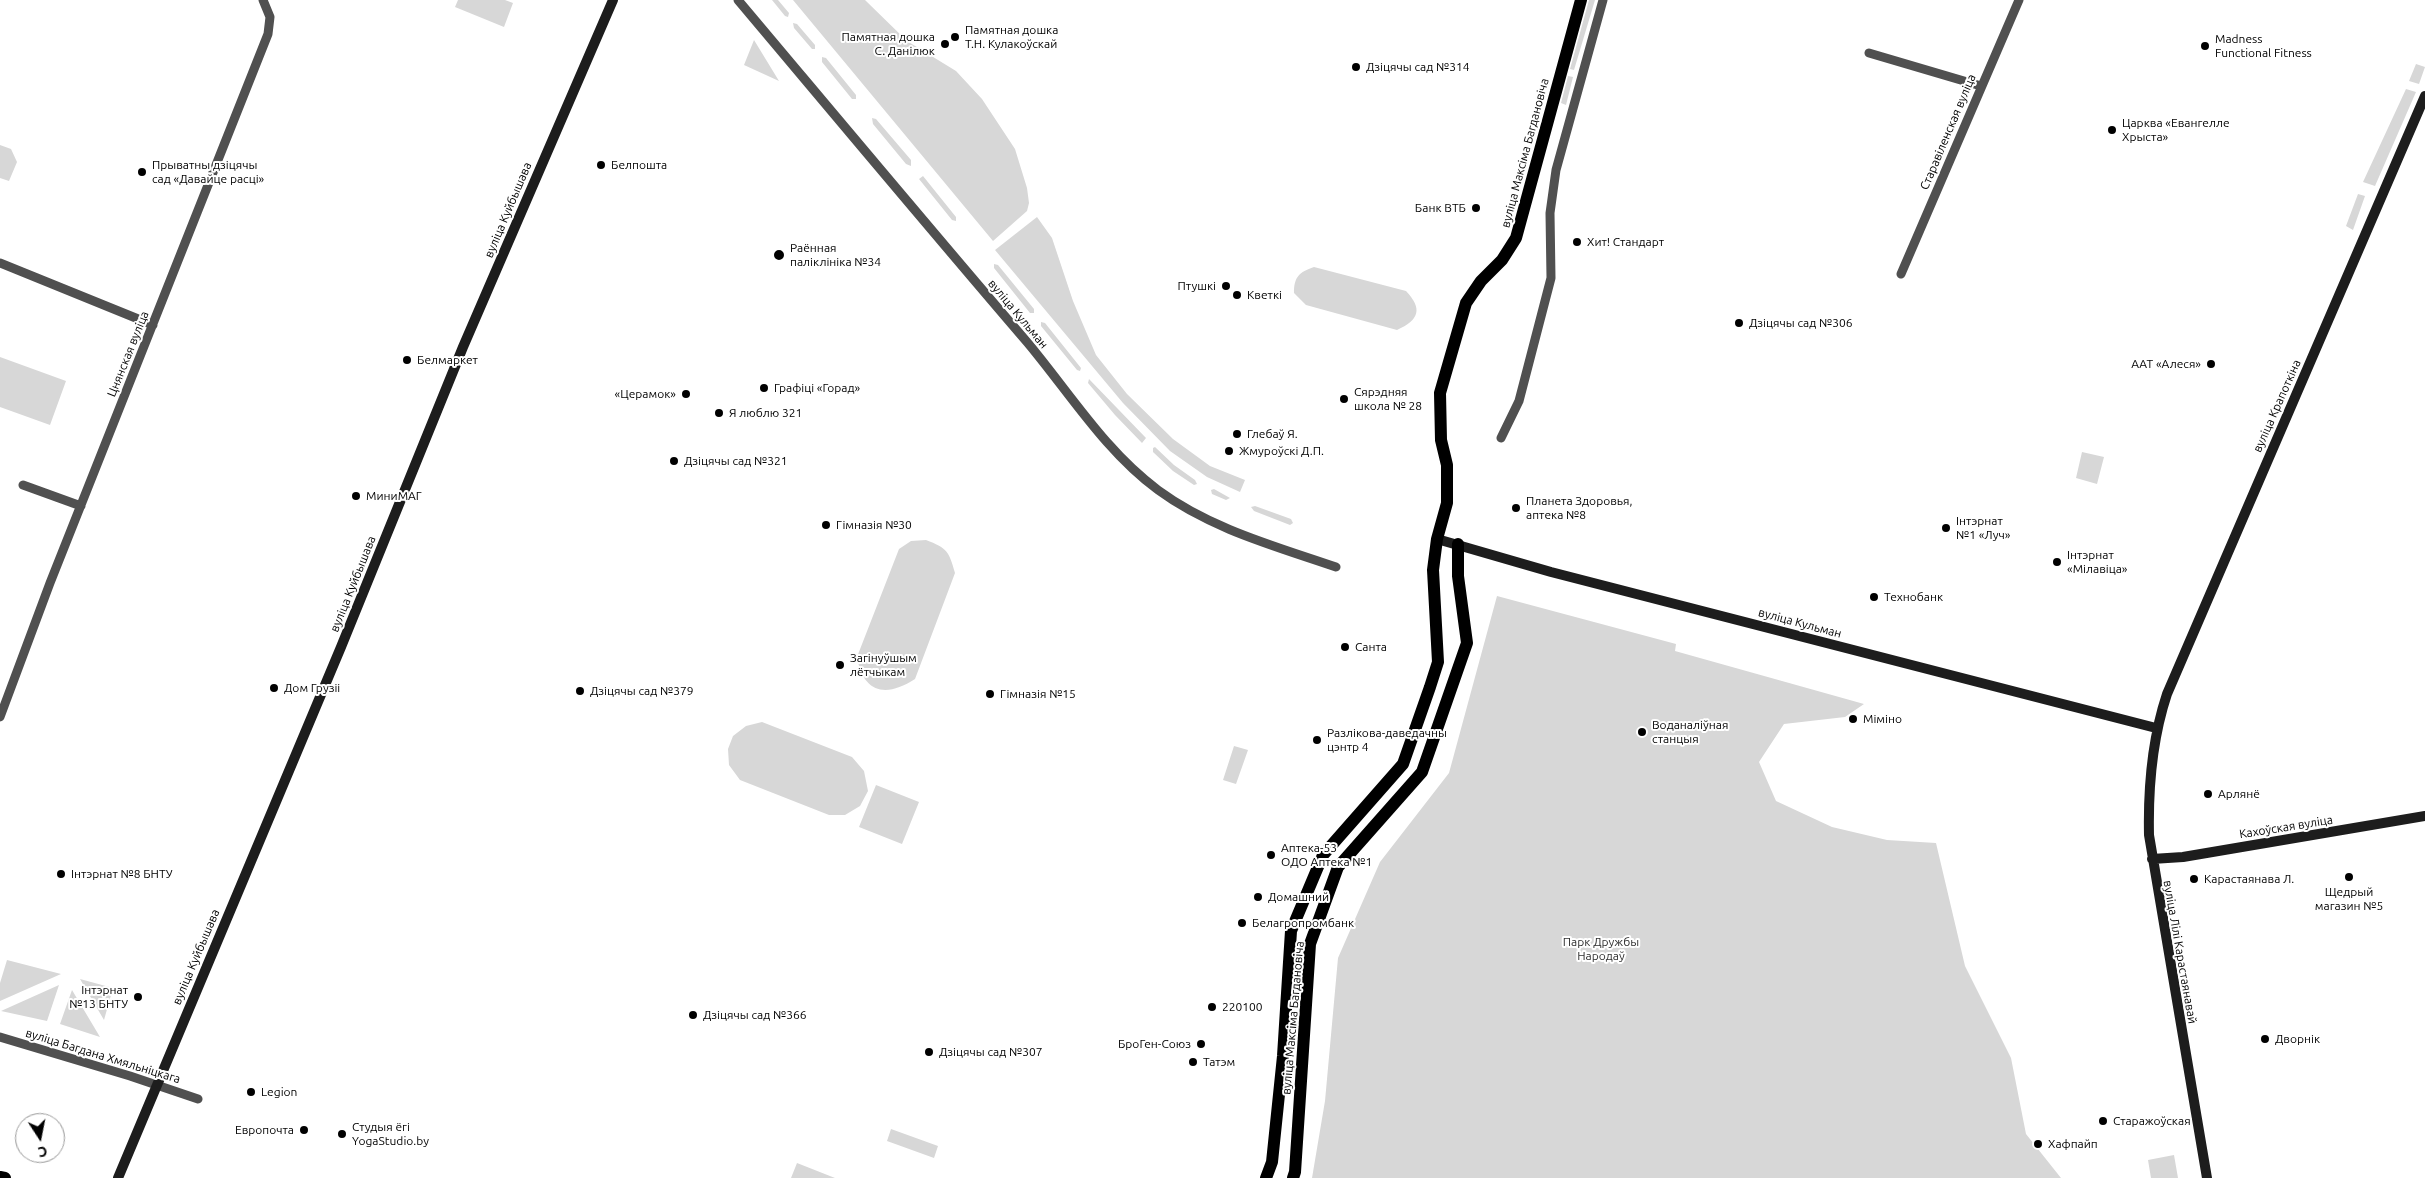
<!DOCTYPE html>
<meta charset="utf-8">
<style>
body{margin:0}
#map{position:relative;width:2425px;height:1178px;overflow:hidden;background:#fff;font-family:Ubuntu,sans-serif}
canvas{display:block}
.north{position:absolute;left:15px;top:1113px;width:50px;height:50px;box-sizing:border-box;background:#fff;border:1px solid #999;border-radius:50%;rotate:169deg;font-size:14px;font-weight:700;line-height:20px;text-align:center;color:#000}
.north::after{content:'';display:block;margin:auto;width:18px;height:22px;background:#000;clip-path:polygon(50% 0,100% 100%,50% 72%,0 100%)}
</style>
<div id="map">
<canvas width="2425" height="1178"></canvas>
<div class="north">С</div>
</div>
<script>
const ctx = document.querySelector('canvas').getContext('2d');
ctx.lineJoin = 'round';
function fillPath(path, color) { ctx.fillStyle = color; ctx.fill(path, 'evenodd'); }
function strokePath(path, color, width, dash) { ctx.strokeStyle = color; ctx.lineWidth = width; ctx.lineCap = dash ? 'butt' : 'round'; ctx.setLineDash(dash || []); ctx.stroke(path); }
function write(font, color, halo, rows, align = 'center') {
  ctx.font = font + ' Ubuntu,sans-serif'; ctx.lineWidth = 4; ctx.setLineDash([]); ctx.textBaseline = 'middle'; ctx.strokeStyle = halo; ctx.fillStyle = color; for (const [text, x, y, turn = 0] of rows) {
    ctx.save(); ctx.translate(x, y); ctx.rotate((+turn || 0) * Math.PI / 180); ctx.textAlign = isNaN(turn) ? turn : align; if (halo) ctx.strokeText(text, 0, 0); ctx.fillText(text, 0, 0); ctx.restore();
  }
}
fillPath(new Path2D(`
 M458 0H505L513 3 504 27 455 7Z
 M772 0H778L789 13 788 17 785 16Z
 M793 0H865L907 41 956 71 982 99 1015 149 1027 188 1029 203 1027 211 993 241Z
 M1589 0H1595L1574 70 1570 69Z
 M793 23 797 24 815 45V49H812L794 28Z
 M754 40 779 81 744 65Z
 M822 57 826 58 856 95V99H852L822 62Z
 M2416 64 2425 67 2419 84 2409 81Z
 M1568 76 1573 77 1566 105 1561 103Z
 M2406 89 2416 92 2375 186 2363 182Z
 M872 118 876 119 911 160V166L906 164 873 124Z
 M0 145 11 149 17 162 9 181 0 178Z
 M923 176 956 217V221L952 220 919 179Z
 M2358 194 2365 196 2353 230 2346 226Z
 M1037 217 1052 238 1073 301 1096 355 1127 394 1173 439 1210 466 1245 480 1240 492 1207 477 1170 451 1123 403 995 250Z
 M994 264 998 265 1034 309V313H1030L994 268Z
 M1314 267 1406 291C1423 309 1419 320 1397 330L1306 305 1294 293C1294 277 1299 272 1314 267Z
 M1041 322 1045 323 1081 368 1080 371 1077 370 1041 326Z
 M0 357 66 381 50 425 0 407Z
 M1089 379 1146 438 1142 443 1115 415 1088 383Z
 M1155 447 1174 465 1195 480 1197 484 1194 485 1173 471 1153 452V448Z
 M2082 452 2104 457 2097 484 2076 478Z
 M1214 489 1230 498 1226 500 1212 494 1211 490Z
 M1255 506 1291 519 1293 523 1290 525 1254 511 1251 507Z
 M926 540C947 548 949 551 955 573L915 679C886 698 863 693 857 657L899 549 911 541Z
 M1497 596 1676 644 1675 651 1864 704 1845 717 1784 724 1759 762 1776 801 1832 827 1887 840 1936 843 1965 966 2011 1058 2026 1134 2061 1178H1312L1325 1101 1338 958 1380 862 1449 773Z
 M762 722 852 757 864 771 868 791 860 806 845 815H829L740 780 729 765 728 749 733 736 746 726Z
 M1234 746 1248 750 1236 784 1223 780Z
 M876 785 919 802 902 844 859 827Z
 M7 960 61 974 0 1001V983Z
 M80 979 113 988 104 1020Z
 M59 985 47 1021 1 1011Z
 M72 990 100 1037 60 1024Z
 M891 1129 938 1146 934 1158 887 1141Z
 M2174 1155 2178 1178H2151L2148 1160Z
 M797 1163 835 1178H791Z`), '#d7d7d7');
strokePath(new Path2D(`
 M738 0C834 114 930 229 1027 342 1069 392 1105 451 1158 490 1211 529 1275 546 1336 567
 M1869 53 1981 86
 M0 263 153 325
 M1901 274 2019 0
 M1501 438 1519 401 1551 278 1550 213 1556 170 1603 0
 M23 485 81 506
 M0 717 50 583 268 34 270 17 263 0
 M0 1037 130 1076 198 1099`), '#505050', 9);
strokePath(new Path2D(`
 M1437 539 1551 572 2156 728
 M2152 859 2183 857 2425 816
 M118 1178 341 647 463 347 613 0
 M2207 1178 2149 835C2148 787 2152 739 2167 694L2425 96`), '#1d1d1d', 10);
strokePath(new Path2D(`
 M0 1177 5 1178
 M1266 1178 1272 1162 1283 1056 1291 931 1323 855 1403 764 1430 687 1438 662 1433 570 1437 539 1447 503V465L1441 440 1440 393 1466 303 1481 281 1502 260 1516 238 1581 0
 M1293 1178 1295 1172 1310 944 1338 867 1422 772 1467 643 1458 576V544`), '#000', 12);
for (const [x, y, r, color] of [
 [955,37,5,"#000"],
 [945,44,5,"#000"],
 [2205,46,5,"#000"],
 [1356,67,5,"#000"],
 [2112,130,5,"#000"],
 [601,165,5,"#000"],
 [142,172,5,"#000"],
 [1476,208,5,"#000"],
 [1577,242,5,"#000"],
 [779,255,6,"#000"],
 [1226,286,5,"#000"],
 [1237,295,5,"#000"],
 [1739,323,5,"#000"],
 [407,360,5,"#000"],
 [2211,364,5,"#000"],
 [764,388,5,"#000"],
 [686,394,5,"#000"],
 [1344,399,5,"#000"],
 [719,413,5,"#000"],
 [1237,434,5,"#000"],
 [1229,451,5,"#000"],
 [674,461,5,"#000"],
 [356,496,5,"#000"],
 [1516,508,5,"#000"],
 [826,525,5,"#000"],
 [1946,528,5,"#000"],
 [2057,562,5,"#000"],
 [1874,597,5,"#000"],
 [1345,647,5,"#000"],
 [840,665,5,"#000"],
 [274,688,5,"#000"],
 [580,691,5,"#000"],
 [990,694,5,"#000"],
 [1853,719,5,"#000"],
 [1642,732,5,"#000"],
 [1317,740,5,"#000"],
 [2208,794,5,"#000"],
 [1271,855,5,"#000"],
 [61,874,5,"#000"],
 [2349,877,5,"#000"],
 [2194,879,5,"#000"],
 [1258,897,5,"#000"],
 [1242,923,5,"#000"],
 [138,997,5,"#000"],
 [1212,1007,5,"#000"],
 [693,1015,5,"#000"],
 [2265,1039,5,"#000"],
 [1201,1044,5,"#000"],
 [929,1052,5,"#000"],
 [1193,1062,5,"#000"],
 [251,1092,5,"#000"],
 [2103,1121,5,"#000"],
 [304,1130,5,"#000"],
 [342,1134,5,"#000"],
 [2038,1144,5,"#000"]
]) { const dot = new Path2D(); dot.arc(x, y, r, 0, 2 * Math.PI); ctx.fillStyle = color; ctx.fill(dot); strokePath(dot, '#fff', 2); }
write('12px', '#000', '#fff', [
 ["Памятная дошка",965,30],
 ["Т.Н. Кулакоўскай",965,44],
 ["Памятная дошка",935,37,"right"],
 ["С. Данілюк",935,51,"right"],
 ["Madness",2215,39],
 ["Functional Fitness",2215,53],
 ["Дзіцячы сад №314",1366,67],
 ["Царква «Евангелле",2122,123],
 ["Хрыста»",2122,137],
 ["Прыватны дзіцячы",152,165],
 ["сад «Давайце расці»",152,179],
 ["Белпошта",611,165],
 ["Банк ВТБ",1466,208,"right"],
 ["Хит! Стандарт",1587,242],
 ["Раённая",790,248],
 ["паліклініка №34",790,262],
 ["Птушкі",1216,286,"right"],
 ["Кветкі",1247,295],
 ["Дзіцячы сад №306",1749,323],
 ["Белмаркет",417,360],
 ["ААТ «Алеся»",2201,364,"right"],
 ["Графіці «Горад»",774,388],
 ["Сярэдняя",1354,392],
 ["школа № 28",1354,406],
 ["«Церамок»",676,394,"right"],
 ["Я люблю 321",729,413],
 ["Глебаў Я.",1247,434],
 ["Жмуроўскі Д.П.",1239,451],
 ["Дзіцячы сад №321",684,461],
 ["МиниМАГ",366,496],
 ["Планета Здоровья,",1526,501],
 ["аптека №8",1526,515],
 ["Інтэрнат",1956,521],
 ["№1 «Луч»",1956,535],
 ["Гімназія №30",836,525],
 ["Інтэрнат",2067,555],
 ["«Мілавіца»",2067,569],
 ["Технобанк",1884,597],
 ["Санта",1355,647],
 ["Загінуўшым",850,658],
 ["лётчыкам",850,672],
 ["Дом Грузіі",284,688],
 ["Дзіцячы сад №379",590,691],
 ["Гімназія №15",1000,694],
 ["Міміно",1863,719],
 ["Воданаліўная",1652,725],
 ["станцыя",1652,739],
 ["Разлікова-даведачны",1327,733],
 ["цэнтр 4",1327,747],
 ["Арлянё",2218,794],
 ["Аптека-53",1281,848],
 ["ОДО Аптека №1",1281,862],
 ["Інтэрнат №8 БНТУ",71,874],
 ["Карастаянава Л.",2204,879],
 ["Щедрый",2349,892,"center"],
 ["магазин №5",2349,906,"center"],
 ["Домашний",1268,897],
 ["Белагропромбанк",1252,923],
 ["Інтэрнат",128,990,"right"],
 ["№13 БНТУ",128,1004,"right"],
 ["220100",1222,1007],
 ["Дзіцячы сад №366",703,1015],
 ["Дворнік",2275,1039],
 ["БроГен-Союз",1191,1044,"right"],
 ["Дзіцячы сад №307",939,1052],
 ["Татэм",1203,1062],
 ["Legion",261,1092],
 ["Старажоўская",2113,1121],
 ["Студыя ёгі",352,1127],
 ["YogaStudio.by",352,1141],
 ["Европочта",294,1130,"right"],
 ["Хафпайп",2048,1144]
], 'left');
write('12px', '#000', '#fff', [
 ["Старавіленская вуліца",1948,132,-67],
 ["вуліца Максіма Багдановіча",1525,153,-75],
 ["вуліца Куйбышава",508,210,-67],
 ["вуліца Кульман",1018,314,50],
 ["Цнянская вуліца",128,354,-68],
 ["вуліца Крапоткіна",2277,406,-66],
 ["вуліца Куйбышава",353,584,-68],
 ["вуліца Кульман",1800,623,15],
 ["Кахоўская вуліца",2286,827,-9],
 ["вуліца Лілі Карастаянавай",2180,952,80],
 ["вуліца Куйбышава",196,957,-67],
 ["вуліца Максіма Багдановіча",1293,1018,-85],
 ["вуліца Багдана Хмяльніцкага",103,1056,17]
]);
write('12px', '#2e2e2e', '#fff', [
 ["Парк Дружбы",1601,942],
 ["Народаў",1601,956]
]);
</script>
